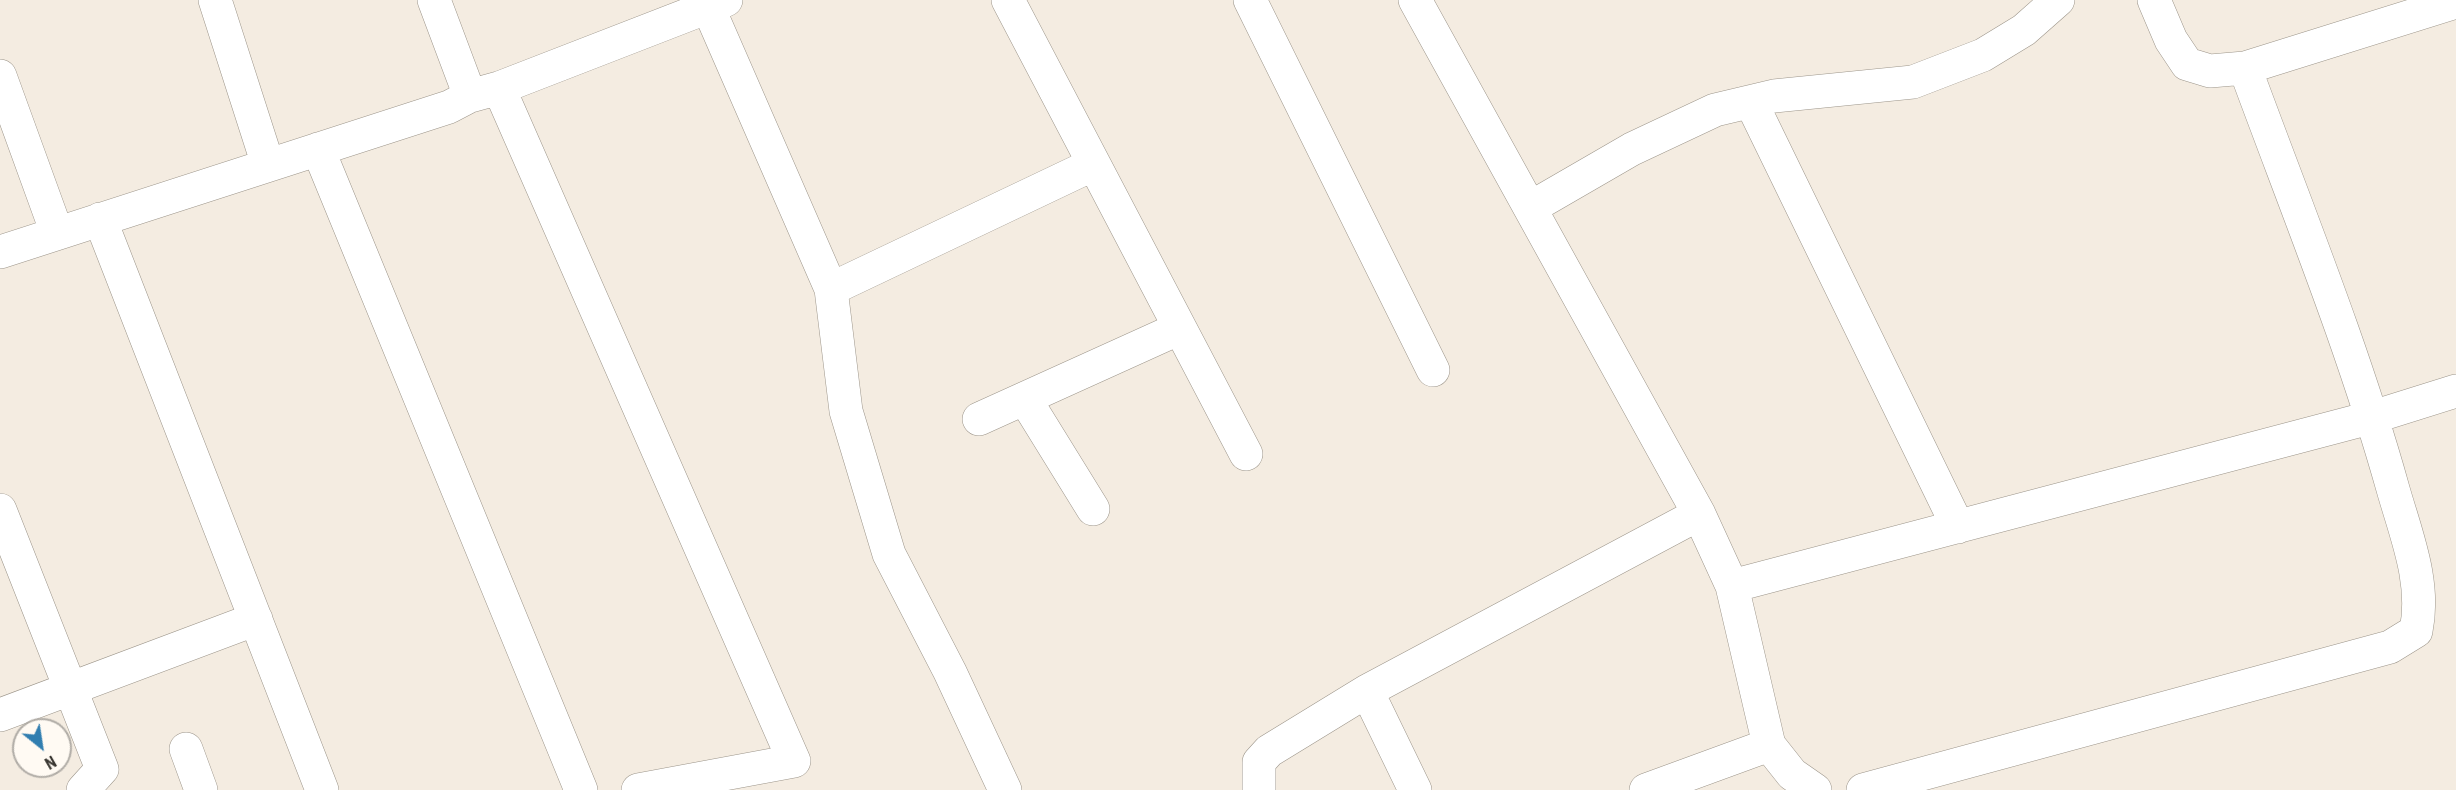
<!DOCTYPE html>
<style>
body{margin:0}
#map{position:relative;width:2456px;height:790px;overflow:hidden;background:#f4ece1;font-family:"Roboto Condensed",sans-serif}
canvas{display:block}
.north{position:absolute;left:12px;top:718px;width:60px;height:60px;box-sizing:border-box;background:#fffaf3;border:2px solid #b0aca6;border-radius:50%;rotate:150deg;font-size:16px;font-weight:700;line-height:24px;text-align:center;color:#3a3732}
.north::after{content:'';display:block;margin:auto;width:21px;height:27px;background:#317eb0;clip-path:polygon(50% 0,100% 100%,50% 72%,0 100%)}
</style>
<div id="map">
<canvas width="2456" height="790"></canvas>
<div class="north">N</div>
</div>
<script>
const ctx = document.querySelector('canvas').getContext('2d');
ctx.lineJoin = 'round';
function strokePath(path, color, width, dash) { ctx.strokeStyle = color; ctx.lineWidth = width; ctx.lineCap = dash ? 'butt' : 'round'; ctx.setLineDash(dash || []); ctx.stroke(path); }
const minor = new Path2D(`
 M215 0 268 165
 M434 0 470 96
 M705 0 831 289 846 411 889 554 950 672 1005 790
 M1008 0 1246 454
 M1250 0 1433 370
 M1415 0 1699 514 1732 586 1769 745 1792 774 1815 790
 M2154 0 2171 40 2187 64 2210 71 2245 68 2456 2
 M0 76 57 233
 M499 88 794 761 638 790
 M1751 102 1958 527
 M318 149 581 790
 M1530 208 1632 149 1715 110 1774 96 1913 82 1983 55 2024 30 2058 0
 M100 219 322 790
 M0 252 449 107 470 96 499 88 726 0
 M831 289 1094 164
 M1025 399 1093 509
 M979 419 1180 328
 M0 510 102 769 83 790
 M1732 586 2373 417 2456 391
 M1367 691 1415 790
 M0 715 256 619
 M186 749 201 790
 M1259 790V762L1269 751 1367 691 1699 514
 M1646 790 1769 745
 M1863 790 2390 647 2416 631C2426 582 2406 535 2393 489 2353 346 2296 207 2245 68`);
strokePath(minor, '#9c958a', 34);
strokePath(minor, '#fff', 33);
</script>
